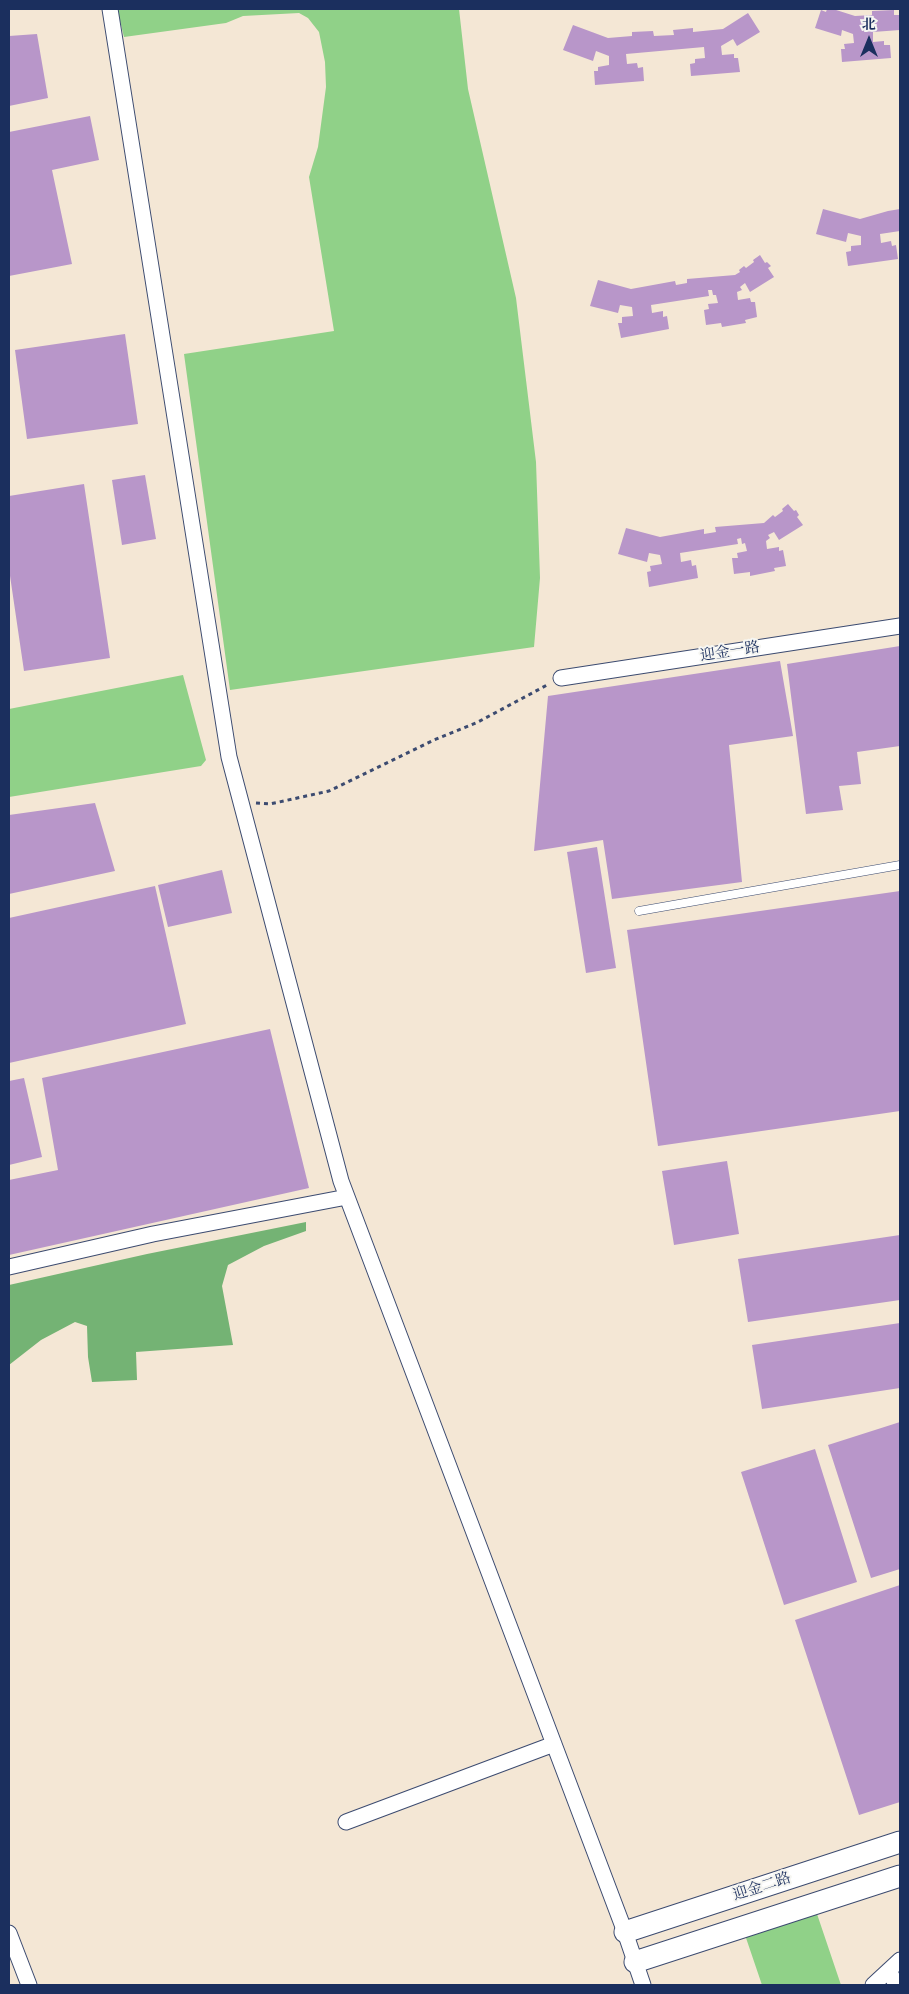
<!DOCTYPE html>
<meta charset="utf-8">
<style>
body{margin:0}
#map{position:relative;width:909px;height:1994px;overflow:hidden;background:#f4e7d5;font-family:"Old Standard TT","Noto Serif SC",serif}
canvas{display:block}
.frame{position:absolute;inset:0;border:10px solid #1b2f5e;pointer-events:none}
.north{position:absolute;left:844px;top:15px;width:50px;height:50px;-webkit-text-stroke:4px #f6f6f2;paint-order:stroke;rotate:0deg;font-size:14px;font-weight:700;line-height:20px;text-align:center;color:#1b2f5e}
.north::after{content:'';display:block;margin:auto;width:18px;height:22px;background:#1b2f5e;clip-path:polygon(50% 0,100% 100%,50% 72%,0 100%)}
</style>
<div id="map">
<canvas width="909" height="1994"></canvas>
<div class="frame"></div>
<div class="north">北</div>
</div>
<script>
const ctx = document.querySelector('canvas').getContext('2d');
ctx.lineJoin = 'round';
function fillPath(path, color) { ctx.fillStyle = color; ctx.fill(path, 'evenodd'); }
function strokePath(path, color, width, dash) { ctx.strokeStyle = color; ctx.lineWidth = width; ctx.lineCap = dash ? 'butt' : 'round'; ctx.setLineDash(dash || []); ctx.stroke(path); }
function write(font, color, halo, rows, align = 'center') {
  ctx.font = font + ' "Old Standard TT","Noto Serif SC",serif'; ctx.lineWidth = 4; ctx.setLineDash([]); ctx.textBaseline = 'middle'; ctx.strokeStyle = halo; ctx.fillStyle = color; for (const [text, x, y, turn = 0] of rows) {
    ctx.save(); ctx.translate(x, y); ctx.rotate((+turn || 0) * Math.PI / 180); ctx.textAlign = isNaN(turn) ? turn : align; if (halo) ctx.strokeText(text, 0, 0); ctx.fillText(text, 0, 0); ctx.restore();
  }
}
fillPath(new Path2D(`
 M117 9H459L468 89 516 298 536 462 540 578 534 647 230 690 184 354 334 331 309 177 318 147 326 87 325 62 319 32 308 18 299 13 243 16 226 23 124 37Z
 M183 675 206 760 201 766 9 797V709Z
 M816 1911 841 1985H762L745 1935Z`), '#90d188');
fillPath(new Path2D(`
 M306 1222V1231L264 1246 228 1265 222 1286 233 1345 136 1352 137 1380 92 1382 88 1357 87 1326 75 1322 41 1340 9 1365V1285L147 1254Z`), '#74b374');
fillPath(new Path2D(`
 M827 9H833L855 16 872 15V11L894 10V15H900V30L873 32V42L884 41V45H890L891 58 842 62 841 49H845L844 44 854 43 853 34 842 30 841 36 815 28 821 10 826 12Z
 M748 13 760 32 737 46 733 39 721 46 722 55 734 54V58H738L740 72 691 76 690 64 695 63V59L705 58 704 47 626 54 627 64 637 63 638 68 643 67 644 81 595 85 594 71H598V67L609 65V56L596 51 593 61 563 50 573 25 608 38 632 36V32L653 31 654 36 674 35 673 30 693 28V32L723 29Z
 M37 34 48 98 9 106V36Z
 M90 116 99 160 52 170 72 264 9 276V132Z
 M823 209 860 219 888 211 900 209V231L880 234 881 243 891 241 892 246 896 245 898 259 848 266 846 252 851 251V246L861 245V236L848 233 846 242 816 234Z
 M760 255 765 263 767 262 771 266 768 268 774 277 750 292 745 283 740 287 742 290 737 292 738 300 750 298 751 302H755L757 317 745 320 746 323 722 327 721 323 706 325 704 310 709 309 708 304 718 303 716 295H713L712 290H708L709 296 651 305 652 313 663 311V317L667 316 669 329 621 338 618 323H622V317L633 316 632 307 620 305 618 313 590 306 598 280 631 289 675 281 676 285 687 283V279L735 275 740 272 739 270 744 266 746 268 754 262 753 260Z
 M125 334 138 424 27 439 15 350Z
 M145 475 156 539 122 545 112 480Z
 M84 484 110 658 24 671 9 569V496Z
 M788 504 794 511 796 510 799 515 797 517 803 525 779 540 774 532 768 535 770 538 766 541 767 549 779 547V551L783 550 786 566 774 568 775 571 750 576V572L734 574 732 558H738L737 553 747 551 745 543 742 544 741 538 737 539 738 544 680 553 681 562 691 560 692 566 696 565 698 578 649 587 647 572 651 571 650 566 662 564 660 555 649 553 647 562 618 554 626 528 660 537 704 529V534L716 532 715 527 764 523 773 515 775 517 783 511 782 509Z
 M900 646V746L857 752 861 784 839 786 843 810 806 814 787 664Z
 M780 661 793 736 729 745 742 882 612 899 603 840 534 851 548 696Z
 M95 803 115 871 9 894V815Z
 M597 847 616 968 586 973 567 852Z
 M222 870 232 913 168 927 158 885Z
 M155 886 186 1024 9 1063V918Z
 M900 891V1111L658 1146 627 930Z
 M270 1029 309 1188 9 1255V1180L58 1170 42 1078Z
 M24 1078 42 1157 9 1165V1081Z
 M727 1161 739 1234 674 1245 662 1171Z
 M900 1235V1300L748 1322 738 1259Z
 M900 1323V1388L762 1409 752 1345Z
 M900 1422V1569L871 1578 828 1445Z
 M815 1449 857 1582 784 1605 741 1472Z
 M900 1585V1802L859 1815 795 1620Z`), '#b896c9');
const lane = new Path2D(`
 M639 911 900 865`);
const street = new Path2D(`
 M110 9 229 757 341 1181 625 1932 643 1985
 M561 678 900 626
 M9 1267 153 1234 347 1197
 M346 1822 554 1744
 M9 1933 29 1985
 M889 1970 896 1985
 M873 1985 900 1960`);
const secondary = new Path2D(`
 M625 1932 900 1842
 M635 1962 900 1876`);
strokePath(lane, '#3c4b70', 9);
strokePath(street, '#3c4b70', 17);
strokePath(secondary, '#3c4b70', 23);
strokePath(new Path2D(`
 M256 803 270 804 329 791 434 740 478 722 549 684`), '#3c4b70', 3, [4, 4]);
strokePath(lane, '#fff', 8);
strokePath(street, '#fff', 15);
strokePath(secondary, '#fff', 21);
write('15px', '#1b2f5e', '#f6f6f2', [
 ["迎金一路",730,652,-9],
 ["迎金二路",762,1887,-18]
]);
</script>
